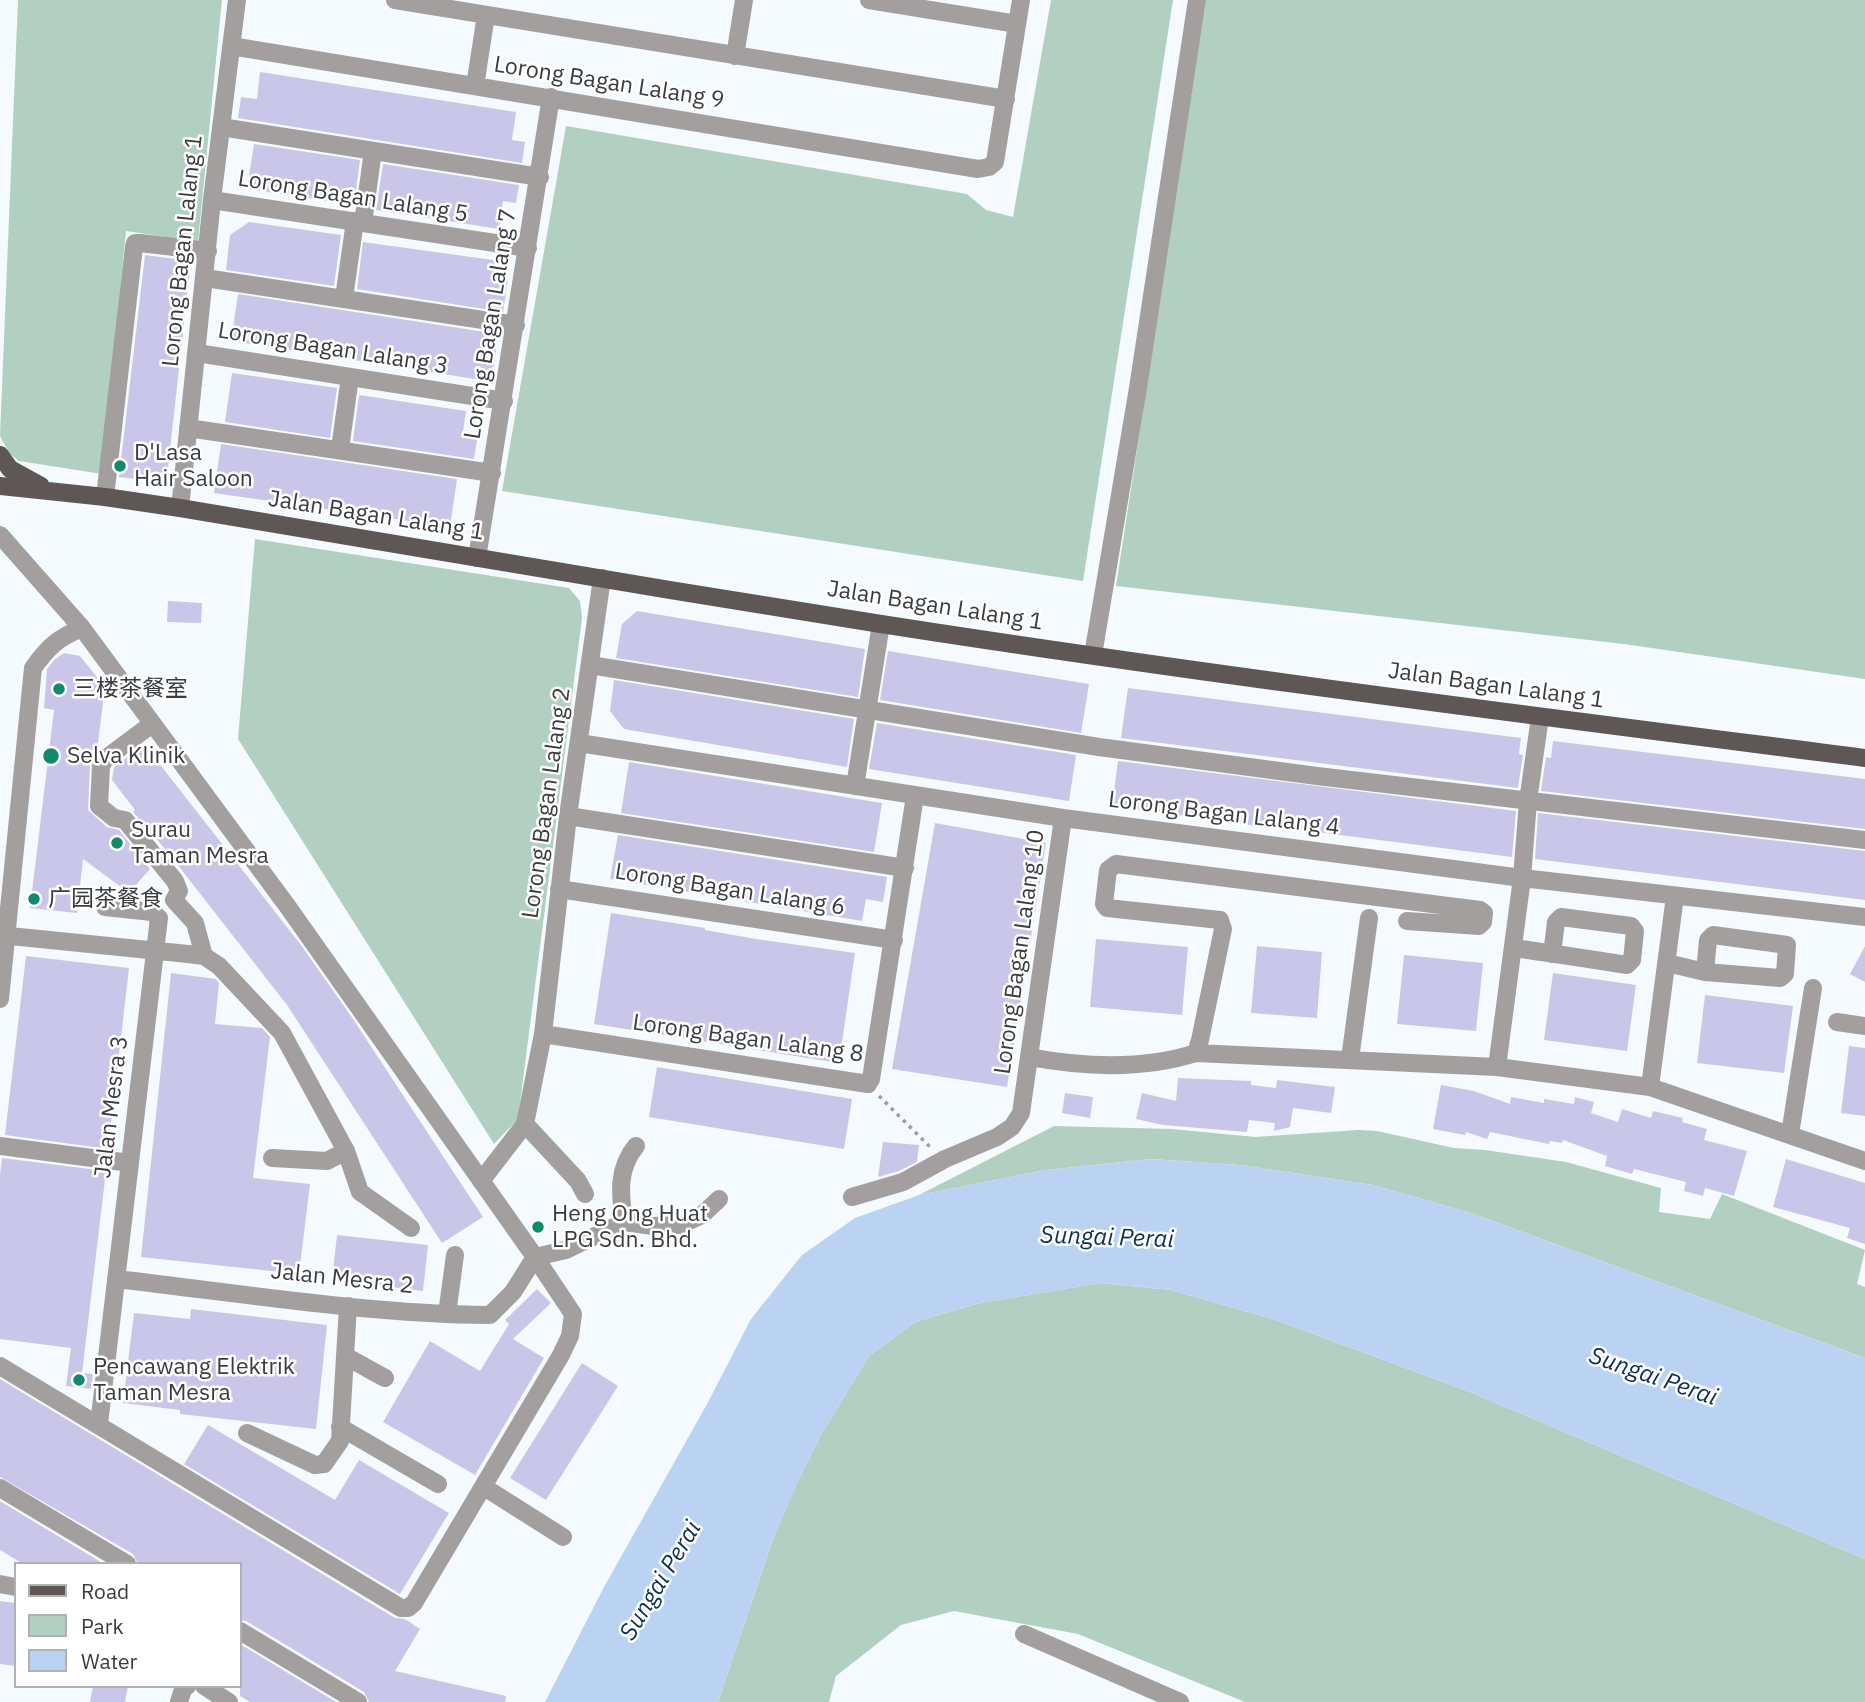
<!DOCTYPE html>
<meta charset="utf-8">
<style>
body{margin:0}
#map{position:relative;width:1865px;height:1702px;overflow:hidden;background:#f5faff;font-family:"IBM Plex Sans",sans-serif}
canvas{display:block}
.legend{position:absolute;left:14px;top:1562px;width:228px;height:126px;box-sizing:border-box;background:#fff;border:2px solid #b0b1b2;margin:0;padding:9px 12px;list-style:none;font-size:21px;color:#3a3c3f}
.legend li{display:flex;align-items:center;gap:14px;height:35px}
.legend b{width:35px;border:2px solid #b0b1b2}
</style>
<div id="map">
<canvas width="1865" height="1702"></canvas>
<ul class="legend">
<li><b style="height:9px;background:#5e5756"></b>Road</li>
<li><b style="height:19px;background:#b1d0c1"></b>Park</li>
<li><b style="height:19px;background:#bad3f2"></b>Water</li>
</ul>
</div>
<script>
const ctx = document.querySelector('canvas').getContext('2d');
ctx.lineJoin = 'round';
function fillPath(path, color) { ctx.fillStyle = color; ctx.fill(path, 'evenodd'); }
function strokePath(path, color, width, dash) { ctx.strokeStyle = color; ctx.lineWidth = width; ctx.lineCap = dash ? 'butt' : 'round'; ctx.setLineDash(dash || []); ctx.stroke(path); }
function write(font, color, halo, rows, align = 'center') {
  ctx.font = font + ' "IBM Plex Sans","Noto Sans SC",sans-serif'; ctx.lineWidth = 5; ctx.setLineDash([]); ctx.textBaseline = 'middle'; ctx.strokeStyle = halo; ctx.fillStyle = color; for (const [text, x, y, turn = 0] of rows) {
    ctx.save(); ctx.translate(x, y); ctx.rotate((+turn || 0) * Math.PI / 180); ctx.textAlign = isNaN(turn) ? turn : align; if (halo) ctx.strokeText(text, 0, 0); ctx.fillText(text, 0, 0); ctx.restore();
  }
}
fillPath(new Path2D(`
 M18 0H222L198 242 126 231 102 474 19 461 9 453 0 436Z
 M1051 0H1173L1083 581 502 491 566 126 967 194 986 210 1013 217Z
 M1206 0H1865V679L1624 644 1116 586Z
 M255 539 569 588 580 601 582 618 518 1119 494 1144 238 739Z
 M1054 1126 1172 1129 1255 1137 1358 1130 1377 1131 1454 1148 1485 1150 1566 1162 1661 1188 1659 1212 1710 1219 1722 1194 1865 1250 1857 1284 1865 1287V1358L1471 1213 1373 1185 1240 1165 1151 1159 1046 1170 919 1195Z
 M1100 1283 1171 1290 1276 1320 1470 1392 1865 1559V1702H1245L1078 1634 954 1611 901 1625 836 1676 829 1702H718L774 1536 797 1483 822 1433 869 1356 915 1322 980 1303Z`), '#b1d0c1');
fillPath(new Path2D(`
 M1151 1159 1240 1165 1373 1185 1471 1213 1865 1358V1559L1470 1392 1276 1320 1171 1290 1100 1283 980 1303 915 1322 869 1356 822 1433 797 1483 774 1536 718 1702H545L604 1587 706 1406 751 1319 802 1255 855 1218 919 1195 1046 1170Z`), '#bad3f2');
fillPath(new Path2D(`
 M260 72 516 112 512 140 525 142 522 163 238 118 241 97 257 99Z
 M254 144 360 160 354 205 247 189Z
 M383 164 519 185 516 203 503 201 499 229 376 210Z
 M249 222 341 235 334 286 226 270 230 235Z
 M363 242 493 260 508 279 503 312 357 289Z
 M145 255 191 261 168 467 151 481 119 477Z
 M238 294 498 334 494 366 475 379 231 341Z
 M232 373 337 388 330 438 225 422Z
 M359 395 466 411 463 432 478 434 474 459 353 441Z
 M221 444 457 479 450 527 214 493Z
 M168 601 202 603 201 623 167 622Z
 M637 611 865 649 858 697 616 658 622 624Z
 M888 651 1089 684 1081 733 880 700Z
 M64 653 80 656 105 687 97 751 90 765 88 810 107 827 119 830 150 869 129 893 83 859 77 913 30 908 54 710 44 708 47 669 55 659Z
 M614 680 854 719 847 767 624 729 610 711Z
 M1128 688 1521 738 1519 754 1523 755 1518 788 1121 738Z
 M877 723 1076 755 1069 801 869 769Z
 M1553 741 1865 779V829L1541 791 1546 757 1551 758Z
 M144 744 301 945 351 1016 483 1217 442 1243 287 1005 166 850 133 812 135 810 112 780 114 767Z
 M1118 761 1516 811 1512 857 1301 830V832L1112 806Z
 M629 762 882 803 874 852 621 813Z
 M1538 813 1865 851V900L1535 859Z
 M935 823 1046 843 1007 1087 892 1069Z
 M618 835 887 877 883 902 866 899 862 921 610 879Z
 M611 913 705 928V930L756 939 855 953 839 1063 594 1024Z
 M1096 939 1188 947 1182 1015 1090 1007Z
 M1257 946 1322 952 1317 1018 1251 1013Z
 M1865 946V982L1850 974Z
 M1404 955 1483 963 1476 1031 1397 1024Z
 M26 956 129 968 108 1149 5 1135Z
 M171 973 216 979 219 983 215 1024 262 1028 270 1037 253 1178 310 1184 299 1274 141 1257Z
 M1553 973 1636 985 1627 1051 1544 1040Z
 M1705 995 1793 1006 1784 1073 1697 1063Z
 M1849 1046 1865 1048V1116L1841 1113Z
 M657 1067 852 1099 844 1149 649 1117Z
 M1178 1078 1251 1081V1085L1276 1088 1277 1080 1335 1087 1331 1113 1293 1108 1290 1127 1274 1131 1275 1123 1249 1120 1247 1132 1163 1125 1136 1119 1142 1093 1176 1101Z
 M1441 1085 1474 1091 1510 1104 1511 1097 1544 1103V1099L1574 1104 1575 1097 1594 1102 1591 1113 1618 1122 1622 1109 1651 1118 1653 1111 1683 1118 1682 1122 1707 1129 1704 1140 1747 1151 1734 1196 1705 1188 1703 1196 1684 1191 1686 1182 1634 1169 1632 1174 1605 1166 1607 1156 1563 1140 1562 1143 1550 1141 1549 1144 1490 1132 1487 1139 1466 1132 1465 1135 1433 1129Z
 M1065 1093 1093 1097 1090 1118 1062 1113Z
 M883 1142 919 1145 917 1162 899 1171 878 1177Z
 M2 1158 106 1171 82 1373 93 1374 91 1389 66 1386 71 1348 0 1339V1175Z
 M1786 1159 1865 1183V1244L1847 1238 1850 1228 1773 1207Z
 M337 1235 428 1245 423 1291 332 1280Z
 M537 1289 551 1303 513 1339 544 1358 475 1475 383 1422 430 1341 480 1371 509 1324 505 1320Z
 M191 1309 327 1325 316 1429 180 1414V1410L123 1403 134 1313 190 1319Z
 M582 1363 618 1386 546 1500 510 1478Z
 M0 1379 395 1618 405 1619 420 1629 395 1671 506 1696 505 1702H369L364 1692 246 1621 240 1620V1564H138L133 1554 0 1477Z
 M208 1425 335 1500 359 1460 449 1513 400 1594 184 1464Z
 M0 1501 104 1564H23L0 1550Z
 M0 1601 16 1603V1666L0 1664Z
 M240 1644 336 1702H250L240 1696Z
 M93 1686H128L125 1702H90Z`), '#cac6ea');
strokePath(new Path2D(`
 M879 1096 930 1147`), '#9b9fa3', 3.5, [3.5, 5]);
strokePath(new Path2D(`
 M395 0 1006 99
 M869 0 1017 24
 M231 46 978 169 989 167 995 162 1021 0
 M735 56 744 0
 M475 86 486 15
 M221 127 540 177
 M212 200 528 248
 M363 223 373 151
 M205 278 516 325
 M344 298 355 221
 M197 353 504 401
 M188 428 492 473
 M340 449 350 377
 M105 497 134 247 135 243H140L208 251
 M180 508 212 200 237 0
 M0 535 82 628 288 907 535 1257 573 1314 570 1336 561 1355 414 1603 408 1608H401L0 1366
 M477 558 551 97
 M1093 655 1138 388 1197 0
 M590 665 1099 747 1317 776 1865 840
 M152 724 105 759 101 766 99 806 114 818 125 820 175 881 179 891 174 900 195 923 204 956
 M579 743 1063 818 1522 878 1865 917
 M855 786 881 624
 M568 816 905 868
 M559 889 894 940
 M0 935 188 954 204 956 219 966 282 1033 346 1151 360 1192 411 1228
 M1513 948C1551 953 1589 959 1627 965L1632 960 1635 931 1631 926 1561 917 1556 922 1552 954
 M1667 963 1705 972 1780 978 1785 974 1787 945 1713 935 1708 940 1705 972
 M0 999 33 668C49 646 58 638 82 628
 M1837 1022 1865 1026
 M543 1034 868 1084 871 1079 915 796
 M1196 1053 1200 1040 1223 929 1220 920 1107 908 1104 904 1108 870 1116 864 1480 910 1484 913 1483 922 1479 926 1407 921
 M1029 1057C1083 1067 1143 1070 1196 1053L1497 1067 1650 1087 1865 1161
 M1350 1059 1369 918
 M1497 1067 1522 878 1528 801 1540 717
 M1650 1087 1675 896
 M525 1124 578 1181 585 1194
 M1790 1134 1813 988
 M0 1146 130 1163
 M272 1158 327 1161 346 1151
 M481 1181 525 1124 543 1034 568 816 602 578
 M852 1197 903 1182 945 1159 997 1137 1012 1127 1021 1113 1063 818
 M624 1222C620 1194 617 1169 636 1146
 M535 1257 566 1250 624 1222 653 1226 680 1225 702 1215 719 1199
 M116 1279C240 1293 365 1314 490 1315L513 1292 535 1257
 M447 1314 455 1255
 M345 1356 385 1378
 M99 1424 159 918 152 912 105 907
 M340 1427 438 1484
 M247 1433 315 1465 324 1464 340 1441 348 1306
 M484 1487 563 1537
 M0 1488 127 1564
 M0 1584 16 1587
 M240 1631 358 1702
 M1024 1634 1180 1702
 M204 1686 229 1702
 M179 1702 183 1689 187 1686`), '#a49f9f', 18);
strokePath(new Path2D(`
 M0 455 10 469 41 486
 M0 486 105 497 180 508C413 547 647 587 881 624 1208 675 1537 716 1865 758`), '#5e5756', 18);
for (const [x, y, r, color] of [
 [120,466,7,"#108a6d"],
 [59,689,7,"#108a6d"],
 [51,756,9,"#108a6d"],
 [117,843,7,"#108a6d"],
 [34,899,7,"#108a6d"],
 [538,1227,7,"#108a6d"],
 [79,1380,7,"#108a6d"]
]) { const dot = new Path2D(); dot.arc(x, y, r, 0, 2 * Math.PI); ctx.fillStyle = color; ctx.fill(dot); strokePath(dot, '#fff', 2.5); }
write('23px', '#3a3c3f', '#fff', [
 ["Lorong Bagan Lalang 9",609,83,9],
 ["Lorong Bagan Lalang 5",353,197,9],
 ["Lorong Bagan Lalang 1",183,251,-84],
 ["Lorong Bagan Lalang 7",491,324,-81],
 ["Lorong Bagan Lalang 3",333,349,9],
 ["Jalan Bagan Lalang 1",376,516,9],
 ["Jalan Bagan Lalang 1",935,606,9],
 ["Jalan Bagan Lalang 1",1496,686,8],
 ["Lorong Bagan Lalang 2",547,803,-82],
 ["Lorong Bagan Lalang 4",1224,814,7],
 ["Lorong Bagan Lalang 6",730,890,9],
 ["Lorong Bagan Lalang 10",1020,952,-82],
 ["Lorong Bagan Lalang 8",748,1039,8],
 ["Jalan Mesra 3",112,1107,-83],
 ["Jalan Mesra 2",342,1279,6]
]);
write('23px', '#3a3c3f', '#fff', [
 ["D'Lasa",134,453],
 ["Hair Saloon",134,479],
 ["三楼茶餐室",73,689],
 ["Selva Klinik",67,756],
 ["Surau",131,830],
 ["Taman Mesra",131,856],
 ["广园茶餐食",48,899],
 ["Heng Ong Huat",552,1214],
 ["LPG Sdn. Bhd.",552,1240],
 ["Pencawang Elektrik",93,1367],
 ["Taman Mesra",93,1393]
], 'left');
write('italic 24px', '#0a2e55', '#fff', [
 ["Sungai Perai",1107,1238,2],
 ["Sungai Perai",1653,1377,19],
 ["Sungai Perai",661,1581,-59]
]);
</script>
